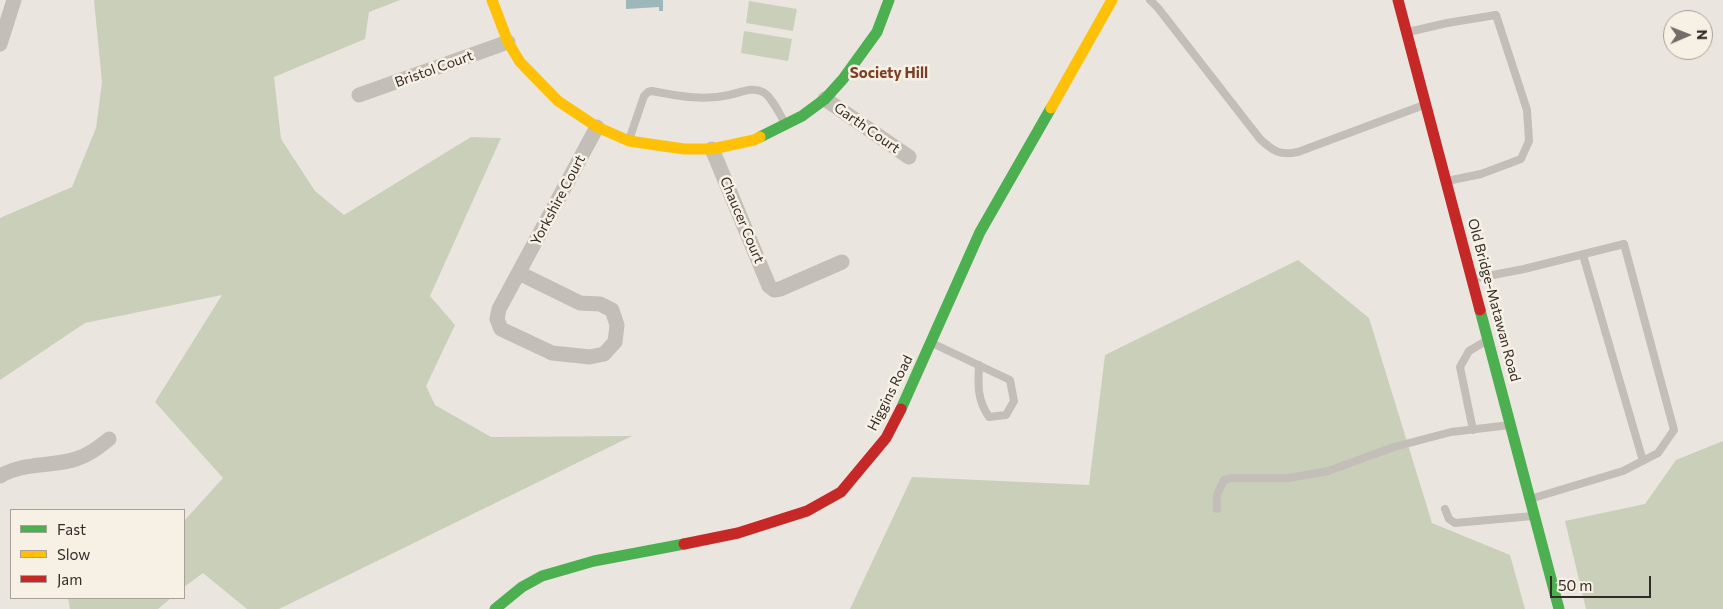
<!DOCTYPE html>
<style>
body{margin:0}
#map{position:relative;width:1723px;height:609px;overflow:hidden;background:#eae5df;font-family:Commissioner,sans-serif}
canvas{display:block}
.legend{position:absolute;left:10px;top:509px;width:175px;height:90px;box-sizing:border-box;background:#f7f0e5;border:1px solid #a9a199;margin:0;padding:6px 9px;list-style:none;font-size:15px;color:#332b27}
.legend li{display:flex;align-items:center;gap:10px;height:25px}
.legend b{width:25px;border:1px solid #a9a199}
.north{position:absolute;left:1663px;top:10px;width:50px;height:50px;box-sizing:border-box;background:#f7f0e5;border:1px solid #a9a199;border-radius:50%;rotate:89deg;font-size:14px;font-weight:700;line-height:20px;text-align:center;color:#332b27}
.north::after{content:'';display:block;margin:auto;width:18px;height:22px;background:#736c67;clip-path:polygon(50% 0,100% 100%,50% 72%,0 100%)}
.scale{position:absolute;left:1550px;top:576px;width:101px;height:22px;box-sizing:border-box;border:2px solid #332b27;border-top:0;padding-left:6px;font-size:15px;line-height:18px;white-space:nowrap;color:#332b27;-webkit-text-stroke:4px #f7f0e5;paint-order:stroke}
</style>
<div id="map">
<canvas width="1723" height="609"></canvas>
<ul class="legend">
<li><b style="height:6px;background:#4caf50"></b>Fast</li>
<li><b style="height:6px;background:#ffc107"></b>Slow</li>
<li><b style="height:6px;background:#c62828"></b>Jam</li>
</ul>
<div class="north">N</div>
<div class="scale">50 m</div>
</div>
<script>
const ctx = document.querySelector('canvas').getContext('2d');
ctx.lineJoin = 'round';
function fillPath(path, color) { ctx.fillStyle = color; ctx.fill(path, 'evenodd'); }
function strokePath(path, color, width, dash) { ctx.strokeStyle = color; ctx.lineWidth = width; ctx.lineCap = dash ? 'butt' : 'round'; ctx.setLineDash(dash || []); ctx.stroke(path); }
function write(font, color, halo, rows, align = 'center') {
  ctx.font = font + ' Commissioner,sans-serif'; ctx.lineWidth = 5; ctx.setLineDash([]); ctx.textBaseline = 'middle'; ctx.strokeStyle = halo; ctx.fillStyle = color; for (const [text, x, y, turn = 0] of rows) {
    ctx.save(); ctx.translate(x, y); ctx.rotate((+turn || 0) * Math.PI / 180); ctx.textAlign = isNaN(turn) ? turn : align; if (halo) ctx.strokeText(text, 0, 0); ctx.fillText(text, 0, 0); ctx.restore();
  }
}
fillPath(new Path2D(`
 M94 0H400L369 12 365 39 274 77 281 139 315 191 344 215 471 137 501 138 430 296 455 325 426 386 435 405 491 437 632 436 279 609H247L203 573 184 587V521L223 478 155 402 222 295 85 323 0 380V218L72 187 96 128 102 82Z
 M749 1 797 9 793 31 746 23Z
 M744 31 792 39 788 61 741 53Z
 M1298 260 1369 318 1432 523 1510 555 1525 609H850L912 477 1089 485 1105 355Z
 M1723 441V609H1586L1565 521 1645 504 1676 460Z
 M68 598H171L158 609H70Z`), '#cacfba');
fillPath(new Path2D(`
 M626 0H663V11H659V7L626 9Z`), '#9cb8ba');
strokePath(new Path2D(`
 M1150 0 1158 8 1260 139C1273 151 1280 156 1298 152L1424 105
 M1408 32 1447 23 1496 15 1527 110 1529 141 1521 159 1481 174 1447 181
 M629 140 644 96 648 92 652 91C679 96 703 101 729 95 741 93 751 86 763 92 771 96 780 115 785 123
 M1583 255 1643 461
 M1472 279 1524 269 1624 244 1674 430 1658 453 1623 471 1530 499
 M934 344 1010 380 1014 401 1006 415 989 417C977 399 978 386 979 365
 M1473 430 1460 367 1469 351 1486 341
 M1217 509V495L1224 480 1231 478H1289L1328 471 1394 447 1451 432 1510 425
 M1445 509 1449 519 1455 523 1533 516`), '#c3beb8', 8);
strokePath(new Path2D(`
 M0 44 14 0
 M359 95 508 42
 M825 99 909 157
 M712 149 769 286 774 290 780 289 842 262
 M519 273 580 303 600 304 612 310 617 325 615 342 604 354 590 357 552 353 501 329 497 319 499 309 597 127
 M0 476C23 462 51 467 76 459 89 455 99 447 109 439`), '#c3beb8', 15);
strokePath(new Path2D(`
 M760 137 802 116 825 99 843 79 877 32 889 0
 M1480 310 1559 609
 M901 409 980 232 1051 108
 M495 609 522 587 542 576 594 561 684 544`), '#4caf50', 11);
strokePath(new Path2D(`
 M492 0 508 42 520 62 558 101 597 127 629 141 684 149H712L754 140 760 137
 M1051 108 1112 0`), '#ffc107', 11);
strokePath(new Path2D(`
 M1398 0 1480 310
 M684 544 738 533 807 511 841 492 886 438 901 409`), '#c62828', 11);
write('14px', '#332b27', '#f7f0e5', [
 ["Bristol Court",434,69,-20],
 ["Garth Court",867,128,35],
 ["Yorkshire Court",558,200,-62],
 ["Chaucer Court",742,220,67],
 ["Old Bridge-Matawan Road",1494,300,75],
 ["Higgins Road",890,393,-63]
]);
write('bold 15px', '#7c4026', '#f7f0e5', [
 ["Society Hill",889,73]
]);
</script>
